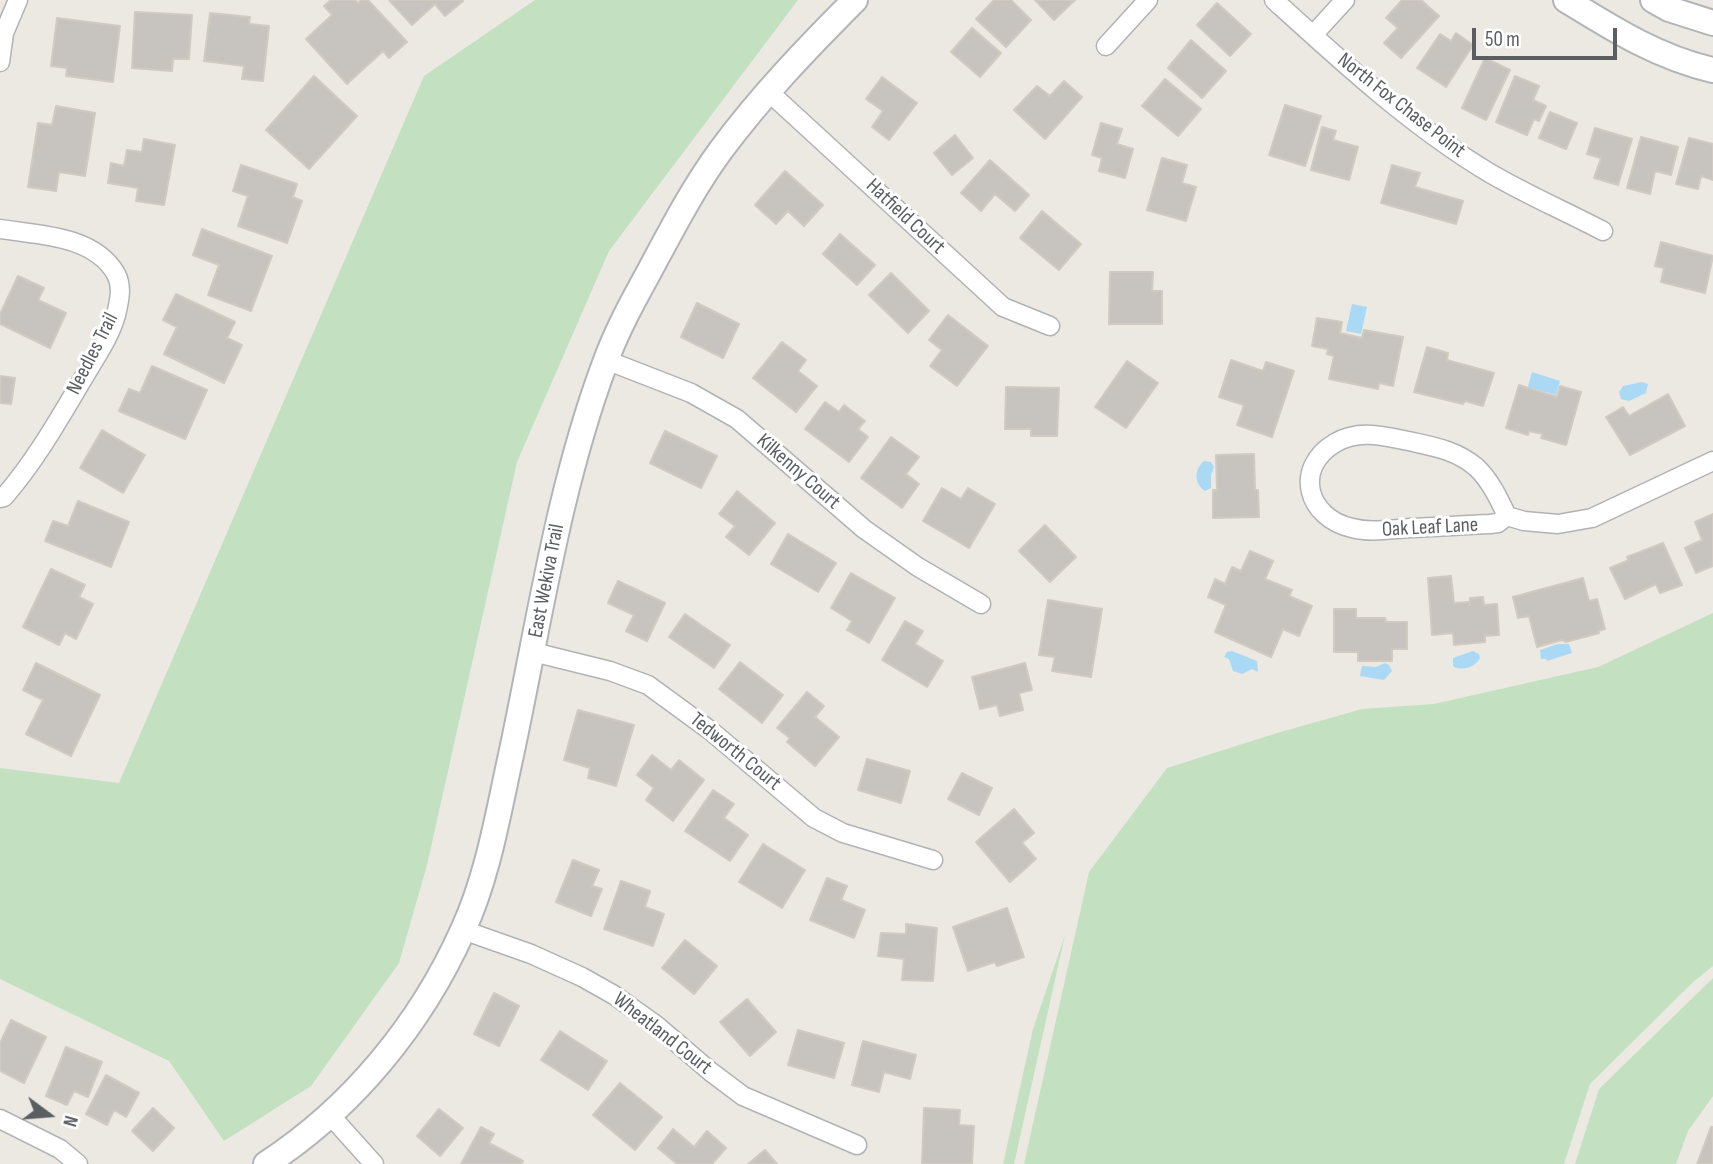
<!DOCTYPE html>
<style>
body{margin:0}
#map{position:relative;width:1713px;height:1164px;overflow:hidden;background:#ece9e2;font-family:"Sofia Sans Condensed",sans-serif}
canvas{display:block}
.north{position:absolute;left:14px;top:1080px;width:70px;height:70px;-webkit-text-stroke:5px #fff;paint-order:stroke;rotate:106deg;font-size:19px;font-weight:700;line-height:28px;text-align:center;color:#5b5e61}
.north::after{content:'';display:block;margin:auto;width:24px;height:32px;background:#5b5e61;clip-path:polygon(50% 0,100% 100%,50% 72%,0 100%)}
.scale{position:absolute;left:1472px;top:28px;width:145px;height:32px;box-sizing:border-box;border:4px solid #5b5e61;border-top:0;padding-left:9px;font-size:21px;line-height:24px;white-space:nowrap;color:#5b5e61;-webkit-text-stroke:5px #fff;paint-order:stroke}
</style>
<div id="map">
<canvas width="1713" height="1164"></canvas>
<div class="north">N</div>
<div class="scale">50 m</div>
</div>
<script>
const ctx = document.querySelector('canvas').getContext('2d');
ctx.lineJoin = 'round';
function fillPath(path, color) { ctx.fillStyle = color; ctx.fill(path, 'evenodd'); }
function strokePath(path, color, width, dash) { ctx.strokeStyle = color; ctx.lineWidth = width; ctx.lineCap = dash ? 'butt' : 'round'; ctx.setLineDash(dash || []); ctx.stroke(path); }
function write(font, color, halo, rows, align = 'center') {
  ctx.font = font + ' "Sofia Sans Condensed",sans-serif'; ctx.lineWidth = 6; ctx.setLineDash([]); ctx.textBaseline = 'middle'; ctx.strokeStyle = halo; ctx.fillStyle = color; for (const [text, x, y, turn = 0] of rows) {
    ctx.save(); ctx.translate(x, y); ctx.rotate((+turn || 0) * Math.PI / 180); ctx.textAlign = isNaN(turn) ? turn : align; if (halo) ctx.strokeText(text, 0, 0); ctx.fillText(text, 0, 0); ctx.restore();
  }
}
fillPath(new Path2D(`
 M535 0H798L609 251 517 462 427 865 399 963 311 1086 224 1141 169 1061 0 979V768L119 783 424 76Z
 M1713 613V966L1693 982 1590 1084 1564 1164H1024L1089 872 1167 768 1277 733 1362 709 1434 704 1598 667Z
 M1065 935 1014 1164H1003L1033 1029Z
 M1713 978V1096L1688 1131 1676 1164H1575L1599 1089Z`), '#c3e1c1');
fillPath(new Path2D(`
 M1352 304 1367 307 1361 334 1346 331Z
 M1532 372 1560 381 1556 395 1528 387Z
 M1642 382 1648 384 1646 393 1629 401 1621 399 1619 392 1623 386Z
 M1204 461 1211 462 1214 467 1211 475V488L1205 491C1194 484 1194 469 1204 461Z
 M1558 644H1569L1572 653 1547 661 1546 659H1541L1540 650Z
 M1232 651 1257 661 1258 672 1252 669 1242 674 1233 671 1229 659 1224 657 1227 652Z
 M1473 651 1479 654 1480 658C1476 667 1461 672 1453 666V658Z
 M1385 663 1389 665 1392 671 1384 680 1360 676 1362 666 1376 667Z`), '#a9d9f5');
const building = new Path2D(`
 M331 0H355L358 3 361 0H368L407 42 389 58 383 51 347 84 306 39 332 15 324 6Z
 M389 0H462L463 1 445 16 435 4 412 25Z
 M994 0H1011L1031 20 1006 47 976 19Z
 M1035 0H1075L1054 20Z
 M1402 0H1421L1439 16 1401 58 1384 43 1398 28 1386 18Z
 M1217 3 1251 34 1230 56 1197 25Z
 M135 12 192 15 189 59H173L172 71 132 68Z
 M210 13 250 17 249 24 269 26 263 81 242 79 244 66 204 61Z
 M57 18 120 26 113 82 66 76 67 68 51 66Z
 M972 28 1001 53 980 77 951 52Z
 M1456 33 1473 45 1446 87 1417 68 1440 34 1451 41Z
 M1191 40 1226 71 1202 98 1168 68Z
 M1485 58 1510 70 1486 120 1462 108Z
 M314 76 357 116 309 169 266 130Z
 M1515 76 1539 86 1533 100 1546 106 1539 121 1534 119 1527 135 1496 122Z
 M882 77 917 103 889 140 872 127 883 111 866 99Z
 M1165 79 1201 109 1178 136 1142 106Z
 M1064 81 1082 97 1045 139 1014 110 1037 86 1050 96Z
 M1285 105 1321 116 1305 166 1269 155Z
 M56 106 95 113 85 176 59 172 56 191 28 187 38 123 52 125Z
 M1550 112 1577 123 1566 149 1539 138Z
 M1101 123 1122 129 1117 144 1133 149 1125 178 1099 171 1102 158 1092 155Z
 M1322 127 1336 131 1333 140 1358 147 1349 180 1311 170Z
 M1595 128 1632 139 1618 185 1594 178 1601 158 1587 154Z
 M955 135 973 158 952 175 934 153Z
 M1641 137 1678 147 1671 175 1655 171 1650 194 1627 188Z
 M1689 138 1713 144V180L1701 176 1698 189 1676 184Z
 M144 139 175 145 164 205 136 201 138 188 108 183 111 163 124 166 127 150 142 152Z
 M1162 158 1187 165 1182 183 1196 187 1186 221 1147 210Z
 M990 160 1029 195 1015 211 995 194 981 211 961 193Z
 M241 165 297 184 293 197 302 201 287 243 238 226 248 196 233 191Z
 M1392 165 1420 173 1415 187 1463 201 1456 224 1381 203Z
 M785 171 823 205 804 226 788 211 776 224 755 205Z
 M1042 211 1081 244 1059 270 1020 238Z
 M202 229 272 256 251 311 208 295 219 265 193 255Z
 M840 234 875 265 857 285 823 254Z
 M1661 242 1713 256 1705 293 1661 282 1664 268 1655 266Z
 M1110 272H1153L1152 291H1162V324H1109Z
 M891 273 929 311 908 333 869 295Z
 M18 276 44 288 38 300 66 313 50 348 0 324V314Z
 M176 294 235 322 227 338 242 345 224 383 164 354 177 327 163 320Z
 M697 303 739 324 723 358 681 337Z
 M948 315 988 346 957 386 930 366 942 350 929 340Z
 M1317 318 1342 322 1340 333 1362 338 1364 330 1403 337 1393 386 1379 383 1378 389 1329 379 1334 356 1327 354 1328 349 1312 346Z
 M782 342 806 360 798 371 817 386 796 412 753 378Z
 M1427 347 1448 353 1447 360 1494 373 1483 406 1465 401 1463 404 1414 392Z
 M1231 360 1263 371 1266 362 1294 371 1272 437 1237 425 1244 405 1219 397Z
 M1127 361 1158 383 1126 428 1095 407Z
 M152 366 207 390 185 439 119 411 129 389 140 393Z
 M0 376 15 378 11 404 0 403Z
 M1519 385 1557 397 1560 386 1581 392 1566 445 1541 438 1543 434 1529 431 1528 435 1506 428Z
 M1006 387 1059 388 1057 436H1031V429H1005Z
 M1668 394 1685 426 1630 455 1606 417 1623 407 1629 416Z
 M825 402 839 412 844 405 865 421 858 429 868 437 849 462 805 429Z
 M102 430 145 455 123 493 80 468Z
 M665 431 717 456 701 488 650 463Z
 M891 437 919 457 906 474 919 484 902 508 861 478Z
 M1254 454 1255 490H1258L1259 517 1213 518V490H1217L1216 455Z
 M942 488 961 499 968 488 995 504 969 548 923 521Z
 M737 491 775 523 749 555 726 537 735 526 719 514Z
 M78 501 129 522 111 567 45 541 53 521 68 526Z
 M1713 514V566L1696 573 1685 548 1702 540 1695 522Z
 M1045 525 1076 557 1050 582 1019 551Z
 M788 534 836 563 818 592 771 564Z
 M1663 543 1682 585 1660 593 1656 584 1625 599 1610 568 1629 560 1627 557Z
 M1250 551 1273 561 1265 579 1292 590 1289 596 1312 606 1299 636 1283 629 1271 657 1215 632 1226 605 1208 597 1215 579 1225 584 1232 567 1241 571Z
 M51 569 85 585 79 597 93 604 76 639 65 633 59 645 23 627Z
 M851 573 895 598 869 643 847 630 852 621 831 608Z
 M1451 576 1454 603 1469 602 1470 605V598L1483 597 1484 605 1497 604 1499 635 1485 636V642L1454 645 1453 633 1432 635 1428 578Z
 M1583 578 1589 601 1597 599 1605 629 1598 631 1599 633 1566 642 1562 640 1537 647 1529 616 1518 618 1513 597Z
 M618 581 665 603 647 641 626 631 634 615 608 603Z
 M1048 600 1102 609 1091 677 1052 671 1055 657 1039 655Z
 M1334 609H1356V618H1385L1386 622H1407V649H1392V661H1358V652H1334Z
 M685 614 730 645 714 668 669 637Z
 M905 621 923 631 915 644 943 661 927 687 882 660Z
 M740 662 783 695 762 723 719 689Z
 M36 663 100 695 71 756 26 734 43 700 23 690Z
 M1025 663 1032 690 1019 693 1023 710 1000 716 997 705 980 709 972 677Z
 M807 692 824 706 815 717 839 737 815 766 787 742 790 738 777 728Z
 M578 710 634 725 616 786 588 778 590 768 564 760Z
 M652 755 671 770 679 760 704 780 673 821 646 800 654 788 637 775Z
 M867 759 910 771 901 803 858 790Z
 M962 773 992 788 979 815 948 799Z
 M713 790 734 804 724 818 748 835 730 861 685 831Z
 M1014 809 1034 833 1022 843 1036 859 1010 882 976 842Z
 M763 844 805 870 782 908 739 882Z
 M573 860 599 870 592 886 602 889 591 916 556 902Z
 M827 878 847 886 841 900 865 910 854 938 810 920Z
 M621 881 650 891 645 907 664 914 653 946 604 929Z
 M1007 908 1024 957 997 966 995 962 968 971 953 927Z
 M906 924 937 928 933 981 902 980 904 959 878 956 881 933 906 934Z
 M685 940 717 966 694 994 662 968Z
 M494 993 519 1006 499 1046 474 1034Z
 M747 999 776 1032 750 1056 720 1022Z
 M11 1020 46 1037 24 1083 0 1071V1043Z
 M798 1030 844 1043 834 1078 788 1065Z
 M560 1031 607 1061 588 1090 541 1060Z
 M863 1041 916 1055 910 1079 884 1072 879 1092 852 1085Z
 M66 1047 102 1062 88 1097 74 1091 67 1105 46 1096Z
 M106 1075 139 1093 126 1117 114 1110 107 1125 86 1114Z
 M620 1083 662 1117 635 1150 593 1115Z
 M153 1108 174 1128 153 1151 132 1131Z
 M924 1108 960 1110 959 1125 974 1126 972 1164H922Z
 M439 1109 463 1128 440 1156 417 1136Z
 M481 1127 494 1134 489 1143 523 1161 521 1164H461Z
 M1711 1127H1713V1164H1697Z
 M673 1129 694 1147 707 1131 726 1148 712 1164H677L658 1148Z
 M765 1150 777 1164H748Z`);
fillPath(building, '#c7c4bf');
strokePath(building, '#d0cac1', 2);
const street = new Path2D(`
 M1274 0C1341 61 1410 125 1488 172 1525 194 1565 211 1603 231
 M1313 35 1345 0
 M1106 46 1148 0
 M0 62 4 33 18 0
 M769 92 1003 307 1050 326
 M0 229C38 235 94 235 116 274 123 287 119 302 116 315 110 337 95 358 84 377 59 419 36 460 4 497L0 498
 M606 360 691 393 737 419 864 529 918 567 981 604
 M1507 516C1499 499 1490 480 1476 467 1457 451 1436 447 1413 442 1387 437 1360 428 1335 443 1293 468 1307 518 1352 528 1371 533 1391 529 1410 528 1437 527 1464 525 1490 524L1498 523 1507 516 1524 521 1558 524 1592 518 1713 461
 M533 652 610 671 648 685 711 731 814 818 843 833 933 860
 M463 930 531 954 582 977 614 995 656 1025 711 1072 743 1096 857 1145
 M330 1115 374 1164
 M0 1119 60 1149 78 1164`);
const secondary = new Path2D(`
 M1566 0C1613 29 1659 58 1713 70
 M1653 0 1669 9 1713 23
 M266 1164C352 1108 421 1024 463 930 488 876 498 814 511 755 539 624 558 489 605 363 616 332 633 301 649 272 671 231 693 188 721 150 761 96 808 47 855 0`);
strokePath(street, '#b0b3b6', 21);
strokePath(secondary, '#b2b5b8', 28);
strokePath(street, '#fff', 18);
strokePath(secondary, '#fff', 24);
write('21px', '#5b5e61', '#fff', [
 ["North Fox Chase Point",1401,106,38],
 ["Hatfield Court",905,217,43],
 ["Needles Trail",93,354,-63],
 ["Kilkenny Court",798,472,41],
 ["Oak Leaf Lane",1430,528,-3],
 ["East Wekiva Trail",547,581,-79],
 ["Tedworth Court",735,752,39],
 ["Wheatland Court",662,1034,38]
]);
</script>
